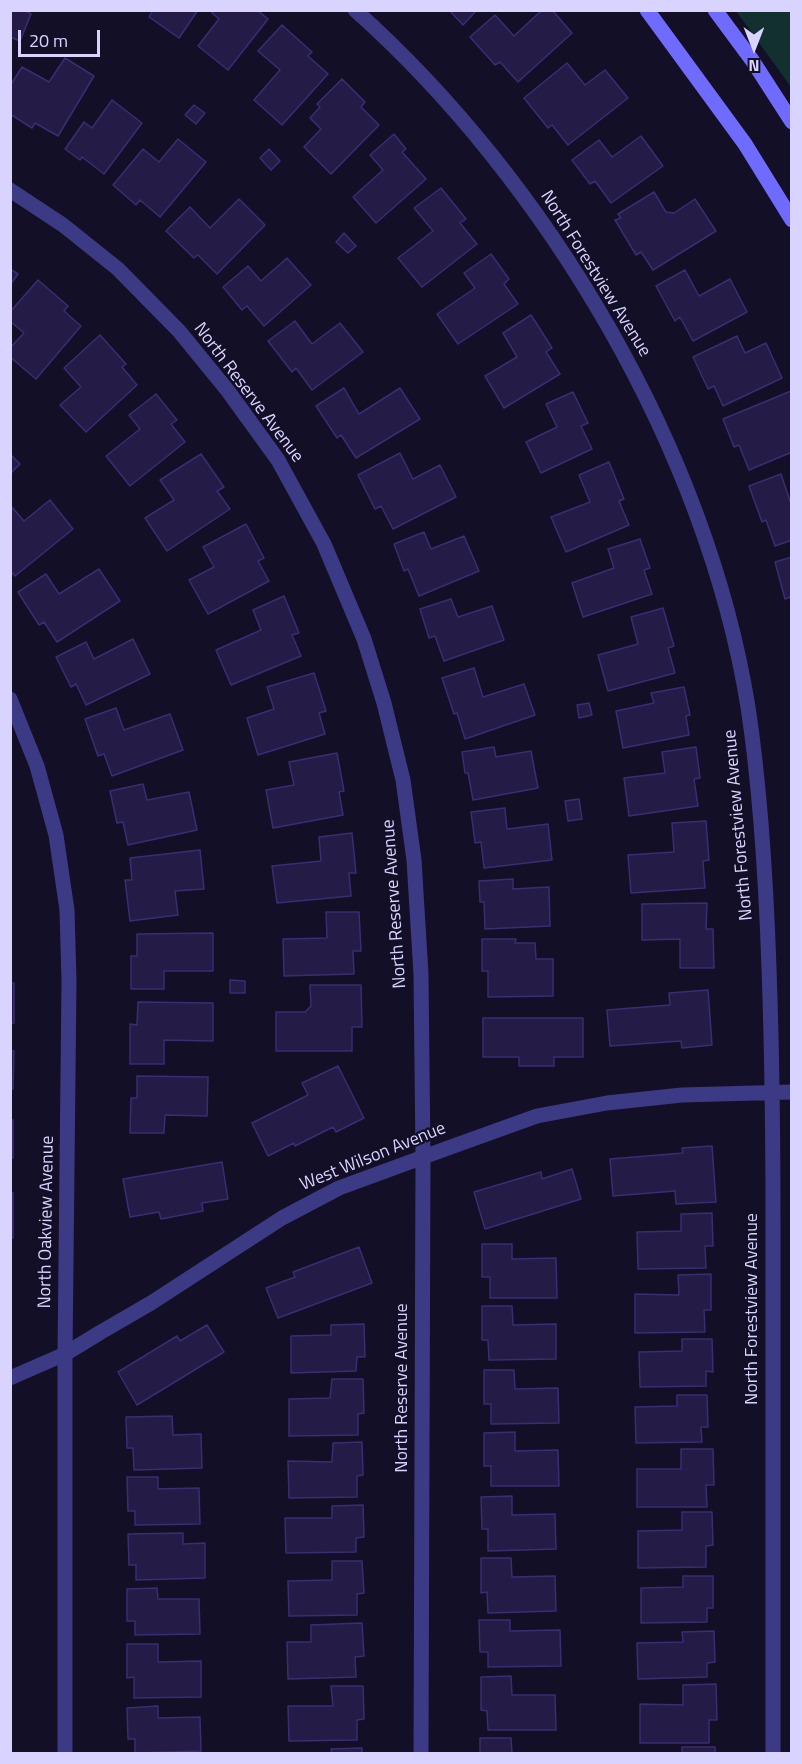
<!DOCTYPE html>
<style>
body{margin:0}
#map{position:relative;width:802px;height:1764px;overflow:hidden;background:#130f26;font-family:"Titillium Web",sans-serif}
canvas{display:block}
.frame{position:absolute;inset:0;border:12px solid #d9d4ff;pointer-events:none}
.north{position:absolute;left:724px;top:18px;width:60px;height:60px;-webkit-text-stroke:4px #130f26;paint-order:stroke;rotate:180deg;font-size:16px;font-weight:700;line-height:24px;text-align:center;color:#d9d4ff}
.north::after{content:'';display:block;margin:auto;width:21px;height:27px;background:#d9d4ff;clip-path:polygon(50% 0,100% 100%,50% 72%,0 100%)}
.scale{position:absolute;left:18px;top:30px;width:82px;height:27px;box-sizing:border-box;border:3px solid #d9d4ff;border-top:0;padding-left:8px;font-size:18px;line-height:21px;white-space:nowrap;color:#d9d4ff;-webkit-text-stroke:4px #130f26;paint-order:stroke}
</style>
<div id="map">
<canvas width="802" height="1764"></canvas>
<div class="frame"></div>
<div class="north">N</div>
<div class="scale">20 m</div>
</div>
<script>
const ctx = document.querySelector('canvas').getContext('2d');
ctx.lineJoin = 'round';
function fillPath(path, color) { ctx.fillStyle = color; ctx.fill(path, 'evenodd'); }
function strokePath(path, color, width, dash) { ctx.strokeStyle = color; ctx.lineWidth = width; ctx.lineCap = dash ? 'butt' : 'round'; ctx.setLineDash(dash || []); ctx.stroke(path); }
function write(font, color, halo, rows, align = 'center') {
  ctx.font = font + ' "Titillium Web",sans-serif'; ctx.lineWidth = 4.5; ctx.setLineDash([]); ctx.textBaseline = 'middle'; ctx.strokeStyle = halo; ctx.fillStyle = color; for (const [text, x, y, turn = 0] of rows) {
    ctx.save(); ctx.translate(x, y); ctx.rotate((+turn || 0) * Math.PI / 180); ctx.textAlign = isNaN(turn) ? turn : align; if (halo) ctx.strokeText(text, 0, 0); ctx.fillText(text, 0, 0); ctx.restore();
  }
}
fillPath(new Path2D(`
 M736 11H791V87Z`), '#12302f');
const building = new Path2D(`
 M10 10H24L31 14 20 41 10 37Z
 M153 10H198L179 38 149 17Z
 M214 10H257L268 19 228 70 198 46 219 19 212 13Z
 M449 10H477L463 25Z
 M542 10H552L572 33 518 82 500 62 495 65 470 37 495 15 514 36Z
 M282 25 312 52 308 56 328 74 282 125 254 100 280 70 258 51Z
 M65 58 94 76 58 136 35 123 32 128 10 114V86L22 67 49 82Z
 M567 63 585 85 605 70 628 98 568 145 552 125 548 128 524 98Z
 M342 79 365 102 361 107 379 125 331 174 304 147 321 129 310 118 320 107 317 104Z
 M112 100 142 123 104 174 82 157 80 160 65 149 84 122 92 128Z
 M194 105 205 113 196 124 185 115Z
 M394 134 406 149 402 152 426 179 376 223 353 197 383 170 370 155Z
 M641 136 663 166 611 203 595 181 590 184 572 160 599 140 612 157Z
 M178 139 206 162 160 217 140 200 136 205 113 185 143 149 159 162Z
 M269 149 280 161 271 170 260 158Z
 M441 188 466 219 460 223 477 244 422 287 398 258 433 231 414 208Z
 M654 192 666 212 674 213 695 199 716 231 653 270 641 252 636 255 615 220 621 218 618 214Z
 M239 199 265 225 217 274 198 255 194 258 166 231 190 207 210 228Z
 M344 233 356 246 348 253 336 242Z
 M491 254 509 279 504 284 518 304 458 344 437 314 475 288 464 273Z
 M287 258 311 285 264 326 247 306 242 310 223 287 248 266 261 281Z
 M10 269 18 274 10 285Z
 M685 270 699 296 730 279 747 312 693 341 680 317 675 321 656 286Z
 M38 280 68 306 64 311 81 326 36 379 10 357V348L24 333 10 321V312Z
 M531 315 552 348 546 352 560 374 504 408 485 376 517 357 503 333Z
 M295 321 312 344 340 323 363 352 312 390 296 368 292 372 268 341Z
 M100 335 126 364 122 367 137 385 86 432 60 405 81 387 64 368Z
 M737 336 745 353 766 343 782 378 723 406 714 386 708 389 693 357Z
 M344 388 359 414 400 388 420 419 356 458 341 435 337 438 316 406Z
 M791 391 792 452 749 470 739 445 734 447 723 419Z
 M573 392 588 423 581 426 592 449 541 473 526 442 557 427 546 404Z
 M156 394 177 420 171 424 185 442 130 486 106 456 140 429 129 415Z
 M400 453 413 479 440 465 456 497 393 529 381 506 375 509 358 475Z
 M10 454 20 464 10 474Z
 M201 454 224 487 217 491 230 509 167 551 145 518 174 500 160 480Z
 M609 462 624 499 619 501 629 525 566 552 551 517 590 502 579 475Z
 M781 474 790 501 792 500V540L775 546 766 520 762 522 749 486Z
 M50 500 73 529 15 576 10 571V505L24 521Z
 M246 524 264 558 258 561 269 581 208 614 189 580 214 567 203 547Z
 M424 532 431 549 464 536 479 571 419 596 408 569 404 571 394 544Z
 M640 539 650 568 644 570 652 594 583 617 572 583 614 568 608 549Z
 M792 557V603L790 597 785 599 775 562Z
 M99 569 120 601 57 642 44 622 39 625 18 592 46 574 59 594Z
 M284 596 299 633 292 635 301 656 231 685 216 650 261 630 253 610Z
 M451 599 458 617 492 606 504 640 444 661 435 636 429 638 420 609Z
 M663 608 674 646 668 648 675 673 608 691 598 655 638 644 631 617Z
 M133 639 150 674 86 705 76 684 71 687 56 657 86 642 94 659Z
 M474 668 483 697 524 684 535 715 465 739 457 713 454 714 442 678Z
 M314 673 326 711 319 713 325 734 258 755 247 718 274 709 267 687Z
 M684 687 690 715 686 716 689 735 623 748 616 711 654 703 651 693Z
 M589 703 592 715 579 718 577 705Z
 M116 708 124 730 170 714 183 750 112 776 104 754 98 756 85 719Z
 M494 747 496 757 531 751 538 788 473 800 468 773H465L462 752Z
 M696 747 700 778 694 779 698 806 629 816 624 778 665 773 662 752Z
 M337 753 344 791 339 792 343 815 273 828 266 790 294 785 289 762Z
 M143 784 147 800 189 792 197 830 128 845 123 822 117 823 110 791Z
 M579 799 582 819 568 821 565 801Z
 M505 808 507 829 548 824 552 860 484 868 481 842 475 843 471 812Z
 M706 821 709 860 703 861 705 888 631 893 628 855 674 852 672 823Z
 M352 833 356 873H349L351 896 277 903 272 866 321 861 319 837Z
 M200 850 204 889 175 891 178 915 130 921 125 880H132L130 858Z
 M513 879V889L549 887 550 926 485 929 484 902H480L479 881Z
 M707 903 706 929H713L714 968H680V939L642 940V904Z
 M326 912H359L361 951H353L354 974 284 976 283 939 327 938Z
 M213 933V971H164V989H131V956H137V934Z
 M482 939H516L515 943H535L536 959H553V996L488 997V971H482Z
 M230 980 245 981V993H230Z
 M10 983H14V1023H10Z
 M310 985H361L362 1027H352V1051H276V1012H305L311 1006Z
 M708 990 712 1045 682 1048 681 1041 610 1046 607 1010 670 1005 669 993Z
 M138 1002 213 1003V1041L164 1040V1064H130V1024L137 1025Z
 M483 1018H583V1057H554V1066H519V1057H483Z
 M10 1051H14L13 1089H10Z
 M338 1066 364 1118 336 1132 333 1127 295 1146 294 1143 268 1156 252 1123 308 1095 302 1083Z
 M137 1076 208 1077 207 1116 165 1115 164 1133H130L131 1098H137Z
 M10 1120H13V1158H10Z
 M712 1146 716 1202 676 1204 675 1191 613 1196 610 1159 683 1153 682 1148Z
 M222 1162 228 1199 202 1203 203 1211 161 1219 159 1212 130 1217 123 1179Z
 M572 1169 581 1199 485 1229 474 1192 541 1172 542 1179Z
 M10 1193H13V1238H10Z
 M712 1213 713 1246H705L706 1268 638 1269 637 1232 681 1231V1214Z
 M482 1244H512V1259L556 1258 557 1298H490V1277H482Z
 M359 1247 372 1283 278 1318 266 1288 295 1277 293 1272Z
 M711 1274V1310H704L705 1332 635 1333V1294L679 1295 678 1275Z
 M482 1306H512L513 1325 556 1324V1359L489 1360 488 1340H482Z
 M364 1324 365 1357H357L356 1371 291 1373V1336L331 1335V1325Z
 M207 1325 224 1352 137 1405 118 1372 177 1336 180 1341Z
 M682 1339H712L713 1372 706 1371V1386L640 1387 639 1352 682 1351Z
 M484 1370H514L515 1389 558 1388 559 1423 491 1424V1404H484Z
 M332 1379H363L364 1413 358 1414V1435L289 1436V1399L330 1398Z
 M677 1395H707L708 1427H701L702 1442 636 1443 635 1407 677 1406Z
 M172 1416 173 1435 201 1434 202 1468 134 1470 133 1448H127L126 1417Z
 M515 1432V1451L558 1450 559 1486H491V1466H484V1433Z
 M362 1442 363 1475 357 1476V1497L289 1498 288 1461 332 1462 333 1443Z
 M681 1449H713L714 1485H706L707 1507H637V1469H681Z
 M127 1477H158V1489L199 1488 200 1524 135 1525V1511H128Z
 M512 1496V1515L555 1514 556 1549 488 1551V1529H482L481 1497Z
 M363 1505 364 1537 356 1538V1552L286 1553 285 1518H332V1506Z
 M682 1512H712L713 1545 706 1546V1567L638 1568V1531L682 1530Z
 M183 1533V1544L205 1543V1578L136 1580V1565H129L128 1534Z
 M481 1558H511L512 1577 555 1576 556 1611 488 1613 487 1592 481 1593Z
 M332 1561H362L364 1593 357 1594V1615L289 1616 288 1581 332 1580Z
 M683 1576H713V1608H707V1622L641 1623V1588L683 1587Z
 M157 1588 158 1599H199L200 1634 135 1635V1621H127V1589Z
 M479 1620H510V1631L560 1630 561 1666 488 1667V1652H480Z
 M362 1623 364 1656 355 1657 356 1677 288 1679 287 1642H311V1625Z
 M714 1631 715 1662 707 1663V1677L638 1679 637 1643 683 1642 682 1632Z
 M127 1644H158V1662L201 1661V1697L134 1698V1677L127 1678Z
 M511 1676 512 1695H555L556 1730H488L487 1711 481 1710V1677Z
 M716 1684 717 1720H709V1743H640V1704L683 1705V1685Z
 M331 1686H363L364 1719 357 1720V1740L289 1741 288 1706H333Z
 M158 1706V1718L200 1717 201 1751 135 1753V1739H128L127 1708Z
 M480 1738H511L512 1754H480Z
 M682 1747H715V1754H682Z
 M362 1748V1754H332L331 1749Z`);
fillPath(building, '#241b47');
strokePath(building, '#3b2d73', 1.5);
strokePath(new Path2D(`
 M355 10C548 182 707 451 748 707 761 793 766 880 769 968 772 1052 773 1136 773 1220 773 1398 773 1576 773 1754
 M10 190 63 225 118 269 179 331 228 391 278 460 324 544 364 639 384 703 403 780 414 860 421 974 423 1157 421 1754
 M10 699 37 766 56 835 67 910 69 981 65 1354V1754
 M10 1378 65 1354 101 1332 151 1303 282 1218 339 1188 448 1148 537 1116 607 1103 682 1095 792 1092`), '#3d3a85', 15);
strokePath(new Path2D(`
 M647 10 745 144 792 220
 M715 10 752 60 792 122`), '#6f6bff', 15);
write('18px', '#d9d4ff', '#130f26', [
 ["North Forestview Avenue",595,274,58],
 ["North Reserve Avenue",248,393,53],
 ["North Forestview Avenue",739,825,-95],
 ["North Reserve Avenue",395,904,-94],
 ["West Wilson Avenue",373,1157,-22],
 ["North Oakview Avenue",47,1222,-89],
 ["North Forestview Avenue",753,1309,-90],
 ["North Reserve Avenue",403,1388,-90]
]);
</script>
